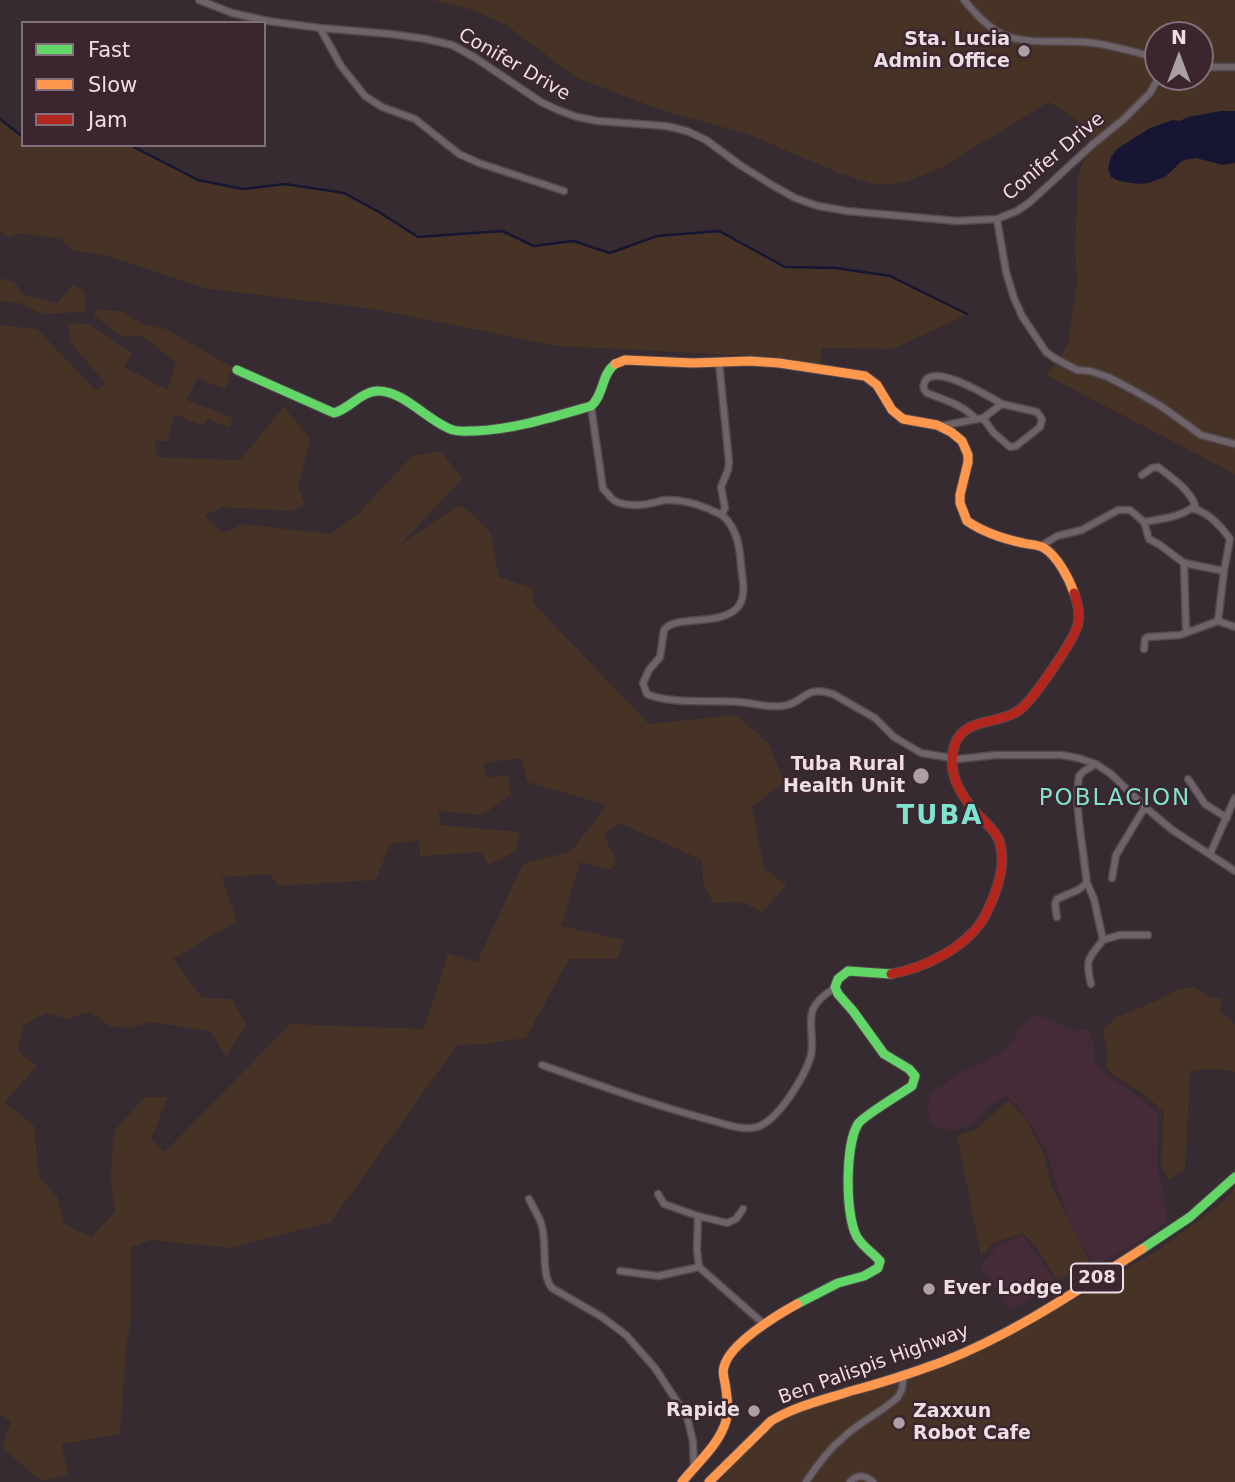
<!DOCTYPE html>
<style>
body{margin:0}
#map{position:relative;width:1235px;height:1482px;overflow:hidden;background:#362b30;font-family:"DejaVu Sans",sans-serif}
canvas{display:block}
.legend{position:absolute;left:21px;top:21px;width:245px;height:126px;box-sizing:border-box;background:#3b2630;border:2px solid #827078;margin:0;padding:9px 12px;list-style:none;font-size:21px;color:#ecdee4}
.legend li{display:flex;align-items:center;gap:14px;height:35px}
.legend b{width:35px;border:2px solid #827078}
.north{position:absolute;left:1144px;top:21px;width:70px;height:70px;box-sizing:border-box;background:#3b2630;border:2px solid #827078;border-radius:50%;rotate:0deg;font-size:19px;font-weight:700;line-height:28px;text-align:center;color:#ecdee4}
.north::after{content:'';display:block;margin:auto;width:24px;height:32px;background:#ac9fa5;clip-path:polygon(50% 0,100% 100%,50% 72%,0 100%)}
</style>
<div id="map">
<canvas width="1235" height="1482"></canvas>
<ul class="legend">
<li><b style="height:9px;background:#63d668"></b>Fast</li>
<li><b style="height:9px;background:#ff974d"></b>Slow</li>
<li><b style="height:9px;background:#b3261e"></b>Jam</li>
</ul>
<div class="north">N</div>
</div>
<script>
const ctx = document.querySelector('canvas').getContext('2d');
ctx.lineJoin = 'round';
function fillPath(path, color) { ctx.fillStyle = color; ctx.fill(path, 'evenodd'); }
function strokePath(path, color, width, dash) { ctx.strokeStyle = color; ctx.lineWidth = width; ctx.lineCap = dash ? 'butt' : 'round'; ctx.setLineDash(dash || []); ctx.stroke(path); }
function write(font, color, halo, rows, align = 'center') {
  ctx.font = font + ' "DejaVu Sans",sans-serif'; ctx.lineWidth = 5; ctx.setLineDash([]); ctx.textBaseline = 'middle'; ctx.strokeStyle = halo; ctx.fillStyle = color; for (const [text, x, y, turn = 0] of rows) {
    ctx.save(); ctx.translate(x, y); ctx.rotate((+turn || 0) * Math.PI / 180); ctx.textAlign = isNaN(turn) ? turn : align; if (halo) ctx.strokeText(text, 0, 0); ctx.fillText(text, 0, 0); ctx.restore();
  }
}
fillPath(new Path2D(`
 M1039 1016 1075 1031 1088 1029 1094 1044V1061L1112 1079 1141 1098 1159 1115 1157 1155 1158 1173 1163 1189 1167 1221 1132 1246 1094 1266 1074 1233 1059 1193 1048 1155 1032 1126 1016 1104 1006 1096 988 1107 973 1125 951 1131 933 1126 927 1110 931 1093 963 1071 988 1061 1007 1048 1029 1017Z
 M1023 1236 1058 1284 1010 1311 980 1267 998 1245Z`), '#452b38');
fillPath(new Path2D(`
 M433 0H1235V474L1046 375 1068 345 1077 280 1075 247 1078 179 1092 130 1049 102 942 167 904 183 876 185 839 173 748 134 664 111 577 78 506 25 476 11ZM1158 35H1200V77H1158Z
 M0 119 23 137V145H130L198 180 243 189 285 184 344 193 379 212 418 237 502 231 534 246 573 241 610 253 657 236 719 231 785 267 836 268 890 276 967 314 893 349 822 348 820 365 776 357 557 346 374 309 204 288 106 255 74 251 60 239 21 233 8 237 0 232Z
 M0 278 15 283 24 295 57 303 74 284 85 292V312L42 314 20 303 0 301Z
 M95 310 122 311 144 325 166 329 232 367 225 389 197 378 187 400 233 418 229 428 208 419 203 426 174 414 168 441H155L156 457 240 460 284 407 310 439 298 487 305 504 292 511 222 507 205 516 222 533 243 524 330 534 358 514 412 456 441 451 462 479 399 546 459 505 473 514 490 532 499 577 534 589 533 603 649 724 737 715 769 744 784 783 752 806 764 869 787 885 762 912 742 902 713 903 703 882 702 860 620 823 604 834 616 862 611 870 580 862 561 926 624 940 617 959H569L526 1038 483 1044 457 1045 331 1222 228 1248 152 1240 131 1247V1319L126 1348 120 1434 62 1444 68 1475 42 1481 2 1448 11 1421 0 1414V325L37 329 96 391 105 383 71 343 68 323 88 324 132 353 124 367 167 390 176 362 140 335 123 337 95 316ZM521 758 527 782 607 805 571 851 523 864 477 962 448 953 424 1029 290 1024 165 1152 151 1139 168 1097H145L114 1131 111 1178 115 1212 91 1237 64 1224 58 1198 39 1176 34 1126 4 1102 37 1066 18 1051 23 1025 46 1013 67 1019 90 1012 110 1026 130 1028 151 1022 210 1031 226 1056 246 1025 232 999 202 998 173 959 237 921 222 877 270 874 278 886 376 880 390 844 419 840 420 856 482 852 488 865 516 851 520 832 440 825 439 811 482 815 511 795 508 776 485 777 484 763Z
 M1193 987 1212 998H1222L1220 1011 1235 1024V1072C1217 1069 1206 1066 1190 1073L1185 1170 1169 1180 1161 1166 1164 1112 1144 1094 1114 1075 1106 1066 1107 1048 1102 1031 1115 1018 1161 999 1177 990Z
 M1009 1101 1026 1120 1043 1152 1052 1187 1089 1262 1058 1281 1037 1248 1023 1233 995 1242 981 1256 957 1136 974 1130Z
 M1235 1188V1482H718L743 1455 778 1422 808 1408 951 1362 1039 1318 1077 1298 1158 1250 1220 1205Z`), '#473326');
fillPath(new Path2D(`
 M1221 111H1235V163L1223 165 1196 158 1189 159 1182 161 1165 177 1148 183 1138 184 1119 181 1111 177 1108 168 1111 157 1117 149 1150 128 1173 120 1180 121 1188 117Z`), '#171534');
strokePath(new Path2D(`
 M0 119 23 137
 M130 145 198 180 243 189 285 184 344 193 379 212 418 237 502 231 534 246 573 241 610 253 657 236 719 231 785 267 836 268 890 276 967 314`), '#171534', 2.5);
const street = new Path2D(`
 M199 0 232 13 268 21 320 28 391 34 426 39 452 45 474 57 541 102 558 110 577 117 598 121 666 126 687 131 706 140 740 165 772 185 795 198 818 206 847 211 957 221 997 219 1017 211 1030 202 1092 145 1124 119 1150 93 1159 77
 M964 0C975 13 988 28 1004 35 1029 45 1059 40 1084 42 1110 44 1134 52 1158 58
 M320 28 341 66 365 96 382 107 415 119 459 154 479 163 564 191
 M1200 67H1235
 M997 219 1006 272 1014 298 1022 316 1046 352 1056 359 1077 370 1090 371 1108 377 1131 389 1161 406 1201 435 1235 444
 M719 362 729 462 728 470 721 487 725 508 722 514
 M591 406 603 489C607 492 610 498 615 501 625 506 641 506 652 503 657 502 662 500 667 500 682 500 695 503 709 509 713 512 720 513 723 516 737 528 740 548 741 565 742 577 747 596 738 607 721 627 676 614 664 630L660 657 649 670 643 683 647 694C667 704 715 700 739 702 753 703 769 708 782 706 805 704 803 684 833 694L875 718 894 737 921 753 958 759 996 755H1061L1078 758 1096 764 1111 774 1145 807 1171 829 1235 871
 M976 419C963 405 945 400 927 393 924 389 923 389 924 384 930 360 990 397 1002 404
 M941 426 983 418 1002 404 1037 412 1042 419 1040 427 1016 446 1010 447 993 432 983 418
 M1142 475 1152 468 1158 467C1171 477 1190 490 1195 505 1184 517 1160 519 1144 522
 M1193 509C1207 511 1222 527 1230 539L1224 571 1218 621
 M1040 547 1057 536 1082 530 1118 510H1130L1144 522 1149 539 1160 545 1184 563 1186 629 1191 631 1218 621 1235 627
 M1184 563 1224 571
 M1144 649 1145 639 1148 637 1180 635 1191 631
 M1188 779 1205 804 1227 818
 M1210 854 1235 798
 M1112 878 1116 855 1145 807
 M1057 917 1055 904 1057 899 1078 890 1087 883
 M1103 940 1120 935H1148
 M1091 984C1085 959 1088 959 1103 940L1094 899 1087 883 1079 822 1077 796 1079 776 1084 771 1096 764
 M542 1065C598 1085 653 1105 710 1120 725 1124 742 1131 757 1127 779 1120 804 1077 811 1056 816 1024 798 1010 835 988
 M658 1194 664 1204 698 1216 727 1223 736 1219 743 1209
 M529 1199C533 1207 538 1215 541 1223 548 1242 540 1274 552 1288L602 1317 626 1335 655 1368 687 1417 693 1441 694 1467
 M698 1216 697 1250 699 1267 765 1325
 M620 1271 658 1276 699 1267
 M806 1482C817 1465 829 1449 845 1436 861 1421 882 1412 898 1397L902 1389 904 1374
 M850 1482C857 1474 866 1475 873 1482`);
const fast = new Path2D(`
 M237 370 334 413C349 409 361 392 377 391 404 390 428 422 453 430 460 432 468 431 475 431 515 429 553 417 591 406 604 395 601 375 615 364
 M1142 1249 1190 1217 1235 1177
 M797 1304 838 1283 864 1276 878 1268 880 1261C873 1253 863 1247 857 1237 845 1216 845 1145 858 1124 863 1116 902 1093 912 1086L915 1076 909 1069 884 1054 853 1011 838 994 835 987 838 979 848 971 891 974`);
const slow = new Path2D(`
 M615 364 625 360 693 363 750 361 779 363 865 376 877 385 892 410 903 419 937 425 951 432 962 441 968 455V462L960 495V503L967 521C983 532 1004 539 1023 543 1030 545 1037 544 1044 548 1057 556 1069 578 1074 593
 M682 1482C697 1463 719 1445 726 1421 729 1408 727 1396 725 1383 724 1378 722 1372 724 1367 729 1344 777 1315 797 1304
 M709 1482 771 1421C796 1406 823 1400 851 1391 882 1383 912 1373 942 1362 1014 1334 1078 1290 1142 1249`);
const jam = new Path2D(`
 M891 974C924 968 963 949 982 921 988 911 993 899 997 887 1002 872 1004 856 999 840 995 830 986 823 979 816 961 796 945 772 955 744 965 717 998 725 1018 711 1032 702 1074 640 1078 624 1080 613 1078 603 1074 593`);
strokePath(street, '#52484d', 9);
strokePath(fast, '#52484d', 11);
strokePath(slow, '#52484d', 11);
strokePath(jam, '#52484d', 11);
strokePath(street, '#6d6368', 6);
strokePath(fast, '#63d668', 9);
strokePath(slow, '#ff974d', 9);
strokePath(jam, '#b3261e', 9);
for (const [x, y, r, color] of [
 [1024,51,7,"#ac9fa5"],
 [921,776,9,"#ac9fa5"],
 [929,1289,7,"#ac9fa5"],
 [754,1411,7,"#ac9fa5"],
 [899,1423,7,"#ac9fa5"]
]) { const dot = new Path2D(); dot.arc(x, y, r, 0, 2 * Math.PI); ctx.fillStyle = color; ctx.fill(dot); strokePath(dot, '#3b2630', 2.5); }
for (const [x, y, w] of [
 [1097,1278,52]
]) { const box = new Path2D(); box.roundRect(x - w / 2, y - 14.5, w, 29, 5); ctx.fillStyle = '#3b2630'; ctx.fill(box); strokePath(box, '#ecdee4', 2); }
write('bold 18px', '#ecdee4', null, [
 ["208",1097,1278]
]);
write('bold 19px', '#ecdee4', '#3b2630', [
 ["Sta. Lucia",1010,40],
 ["Admin Office",1010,62],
 ["Tuba Rural",905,765],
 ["Health Unit",905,787],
 ["Ever Lodge",943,1289,"left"],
 ["Rapide",740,1411],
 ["Zaxxun",913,1412,"left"],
 ["Robot Cafe",913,1434,"left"]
], 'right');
write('19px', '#ecdee4', '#3b2630', [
 ["Conifer Drive",514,65,30],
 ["Conifer Drive",1054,157,-40],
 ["Ben Palispis Highway",874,1365,-20]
]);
ctx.letterSpacing = '2px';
write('23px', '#7ee4d0', '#3b2630', [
 ["POBLACION",1115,799]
]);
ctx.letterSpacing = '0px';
ctx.letterSpacing = '2px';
write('bold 26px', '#7ee4d0', '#3b2630', [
 ["TUBA",940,817]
]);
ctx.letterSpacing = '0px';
</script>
